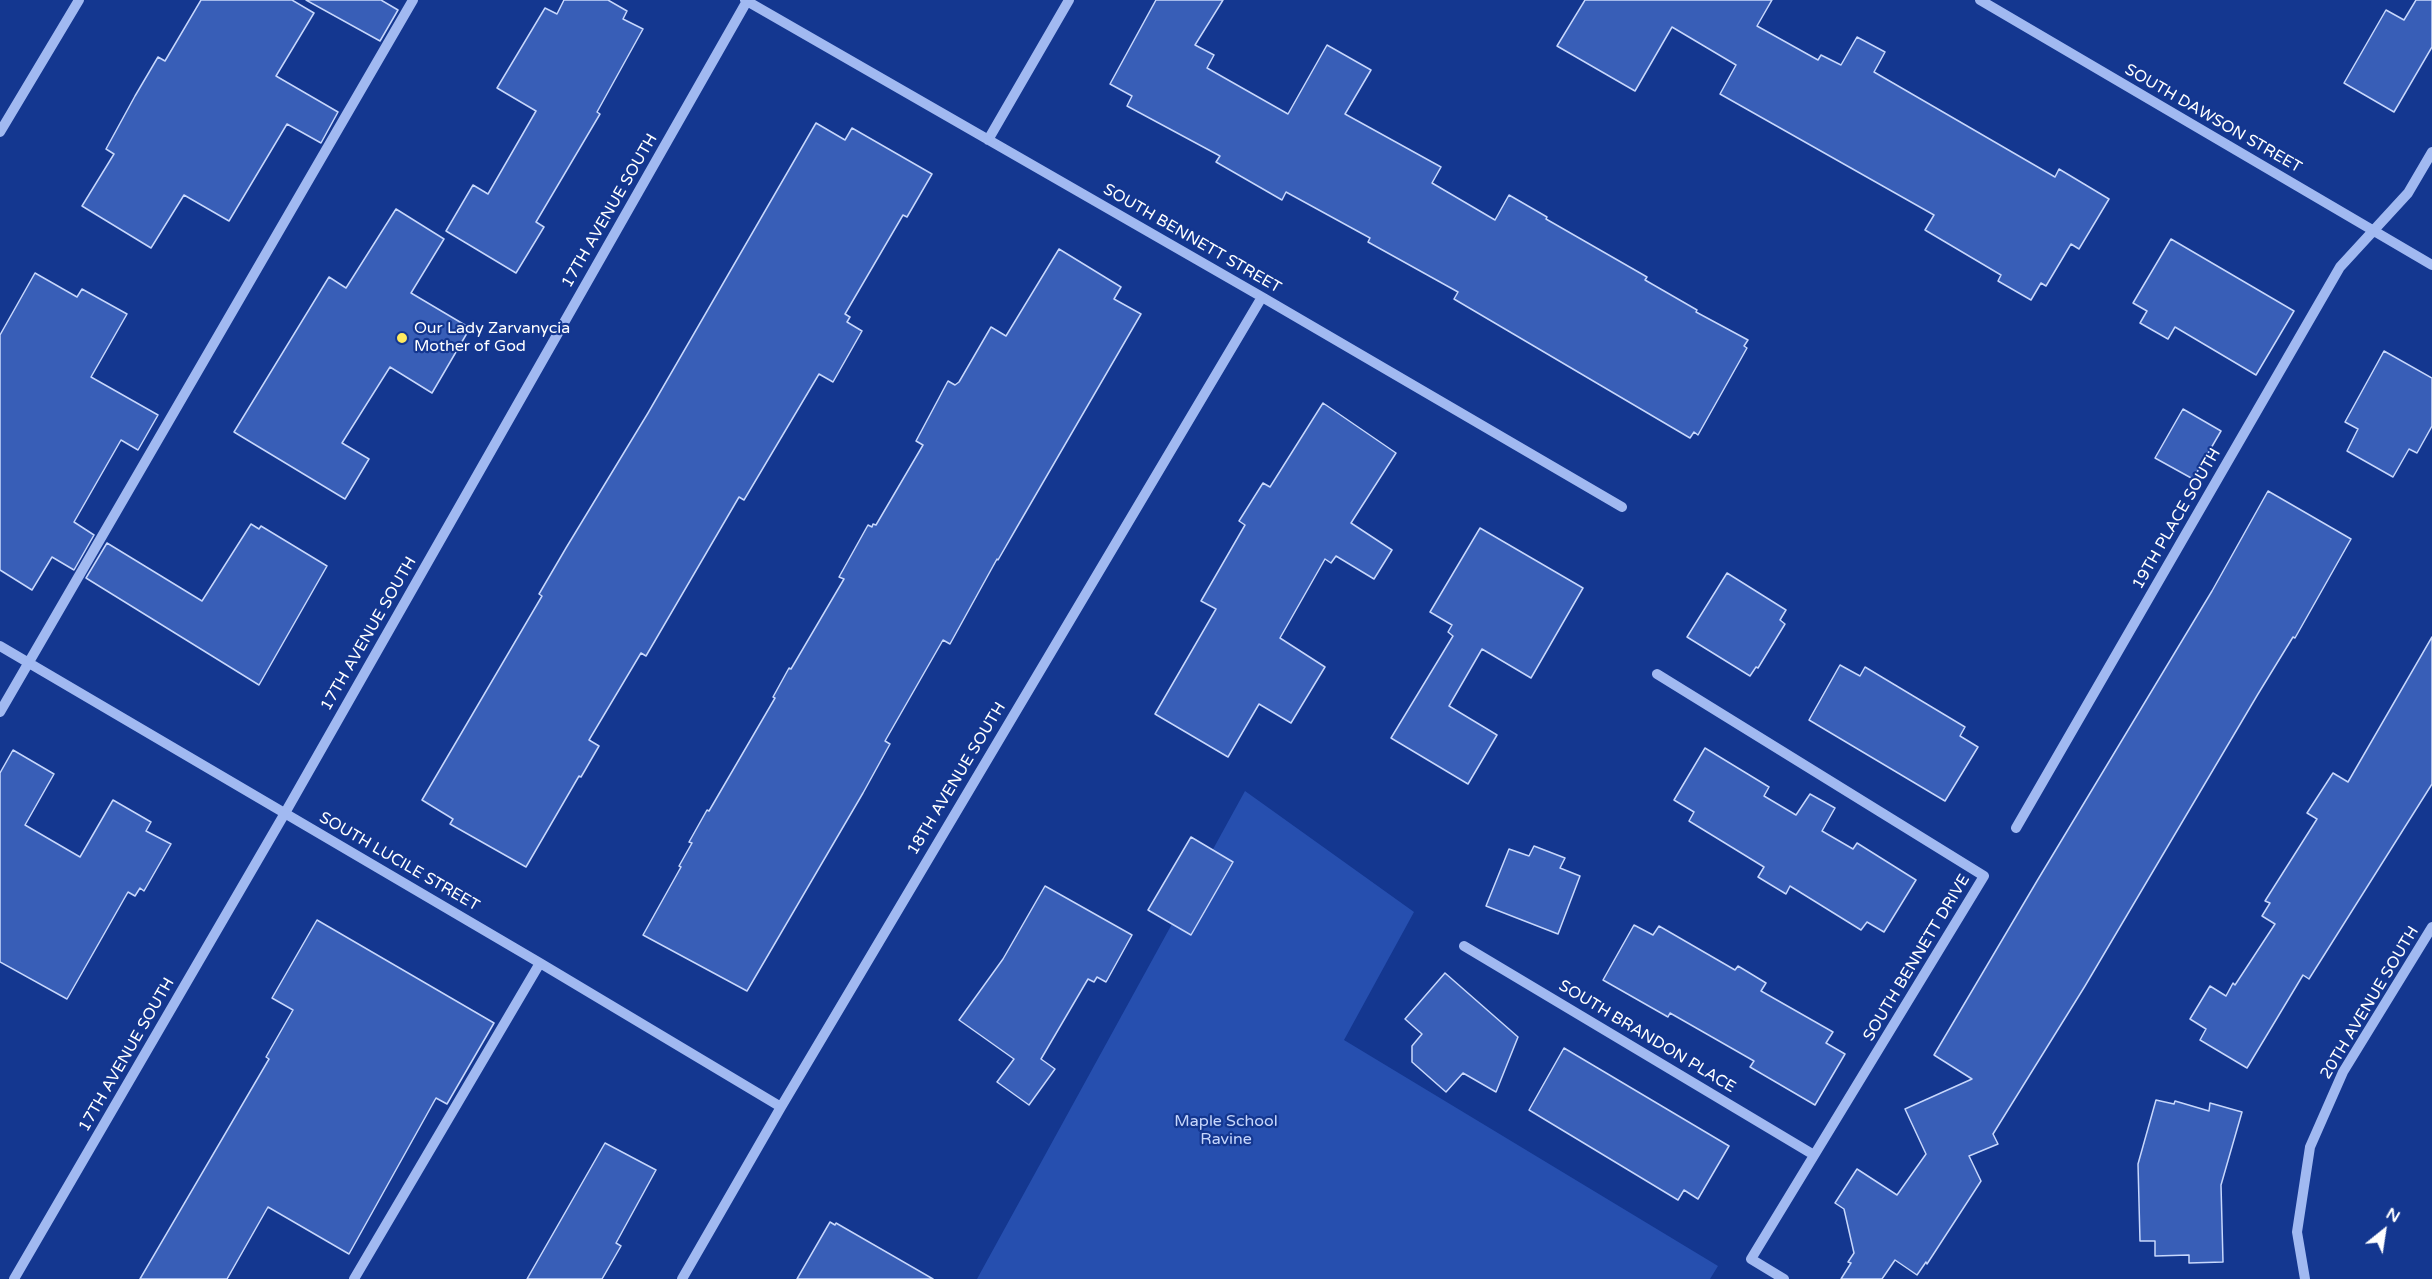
<!DOCTYPE html>
<style>
body{margin:0}
#map{position:relative;width:2432px;height:1279px;overflow:hidden;background:#143790;font-family:"Varela Round",sans-serif}
canvas{display:block}
.north{position:absolute;left:2354px;top:1201px;width:60px;height:60px;-webkit-text-stroke:4px #143790;paint-order:stroke;rotate:30deg;font-size:16px;font-weight:700;line-height:24px;text-align:center;color:#fff}
.north::after{content:'';display:block;margin:auto;width:21px;height:27px;background:#fff;clip-path:polygon(50% 0,100% 100%,50% 72%,0 100%)}
</style>
<div id="map">
<canvas width="2432" height="1279"></canvas>
<div class="north">N</div>
</div>
<script>
const ctx = document.querySelector('canvas').getContext('2d');
ctx.lineJoin = 'round';
function fillPath(path, color) { ctx.fillStyle = color; ctx.fill(path, 'evenodd'); }
function strokePath(path, color, width, dash) { ctx.strokeStyle = color; ctx.lineWidth = width; ctx.lineCap = dash ? 'butt' : 'round'; ctx.setLineDash(dash || []); ctx.stroke(path); }
function write(font, color, halo, rows, align = 'center') {
  ctx.font = font + ' "Varela Round",sans-serif'; ctx.lineWidth = 4.5; ctx.setLineDash([]); ctx.textBaseline = 'middle'; ctx.strokeStyle = halo; ctx.fillStyle = color; for (const [text, x, y, turn = 0] of rows) {
    ctx.save(); ctx.translate(x, y); ctx.rotate((+turn || 0) * Math.PI / 180); ctx.textAlign = isNaN(turn) ? turn : align; if (halo) ctx.strokeText(text, 0, 0); ctx.fillText(text, 0, 0); ctx.restore();
  }
}
fillPath(new Path2D(`
 M1245 791 1414 912 1344 1040 1718 1266 1710 1279H977Z`), '#264faf');
const building = new Path2D(`
 M201 0H292L314 13 276 76 338 112 321 143 287 124 229 221 184 195 151 248 82 206 114 154 106 149 135 96 158 57 165 61Z
 M306 0H381L398 10 380 41Z
 M564 0H608L627 11 623 19 643 29 597 112 600 114 536 222 544 227 516 273 446 231 473 185 488 194 536 111 497 88 545 8 557 14Z
 M1156 0H1223L1195 45 1214 55 1207 68 1288 114 1327 45 1371 70 1345 114 1441 167 1432 183 1495 220 1509 195 1547 217 1546 219 1647 277 1645 280 1697 310 1696 312 1748 340 1744 346 1747 348 1698 435 1694 432 1690 438 1454 299 1458 292 1368 242 1370 238 1286 192 1282 200 1216 162 1220 156 1127 106 1132 96 1110 84Z
 M1585 0H1772L1757 26 1818 60 1821 55 1841 65 1857 37 1885 52 1874 72 2055 177 2059 169 2109 199 2079 249 2071 244 2046 286 2041 283 2031 300 1998 281 2001 275 1925 230 1934 215 1720 94 1736 65 1672 27 1635 91 1557 46Z
 M2416 0H2432V47L2394 112 2344 83 2386 10 2404 20Z
 M816 123 845 140 852 128 932 174 907 217 903 215 845 314 850 317 847 322 862 331 833 382 819 374 744 500 739 497 646 656 641 653 589 740 599 746 581 777 579 776 526 867 450 824 453 819 422 800 542 596 539 594 566 548 648 413Z
 M396 209 444 239 411 293 470 328 432 393 390 367 342 443 369 459 345 499 234 432 329 277 346 288Z
 M2171 239 2294 311 2256 375 2175 327 2168 339 2140 323 2147 311 2133 303Z
 M1059 249 1121 287 1114 299 1141 314 1017 527 998 560 997 559 950 644 943 640 885 741 890 744 863 793 747 991 643 935 681 867 679 866 692 843 689 842 707 810 709 811 775 698 773 697 789 668 791 669 844 579 839 577 868 525 872 527 873 524 876 525 923 445 916 441 948 381 955 385 959 382 991 327 1006 336Z
 M35 273 77 297 82 289 127 314 91 377 158 415 138 450 121 440 74 522 94 535 74 570 52 557 32 590 0 570V335Z
 M2384 351 2432 378V426L2417 453 2409 449 2393 477 2347 451 2358 429 2345 422Z
 M1323 403 1396 453 1351 523 1392 550 1374 579 1336 556 1331 563 1325 559 1280 638 1325 667 1291 723 1259 704 1228 757 1155 714 1216 609 1201 601 1245 525 1239 521 1263 483 1270 487Z
 M2183 409 2221 431 2193 479 2155 458Z
 M2268 491 2351 539 2295 638 2293 637 2258 694 2085 986 1993 1134 1998 1144 1969 1156 1981 1181 1927 1264 1926 1262 1917 1275 1895 1260 1882 1279H1841L1851 1263 1848 1262 1854 1253 1844 1209 1835 1203 1857 1169 1897 1195 1926 1154 1905 1109 1972 1079 1934 1055 2037 881 2212 591Z
 M251 524 259 529 261 526 327 566 259 685 86 578 107 543 202 601Z
 M1480 528 1583 588 1531 678 1482 649 1449 706 1497 735 1468 784 1391 738 1453 636 1448 632 1452 625 1430 612Z
 M1727 573 1786 610 1780 620 1785 624 1758 668 1756 667 1750 676 1687 637Z
 M2432 637V784L2309 979 2303 975 2247 1068 2200 1040 2206 1029 2190 1019 2210 986 2226 996 2233 983 2235 985 2275 924 2262 916 2270 903 2265 901 2317 819 2307 813 2333 773 2348 782Z
 M1840 665 1860 676 1865 667 1965 727 1960 736 1978 747 1945 801 1809 720Z
 M1705 748 1769 787 1764 796 1796 815 1810 794 1835 808 1822 831 1853 849 1857 843 1916 880 1884 932 1867 922 1861 930 1790 886 1786 894 1758 877 1764 867 1689 821 1694 812 1674 800Z
 M13 750 54 774 25 825 80 857 113 800 151 822 146 831 171 844 144 891 140 888 135 896 128 892 67 999 0 962V773Z
 M1191 837 1233 862 1191 935 1148 910Z
 M1534 846 1565 858 1560 868 1580 876 1558 934 1486 906 1509 849 1529 856Z
 M1045 886 1132 935 1106 982 1097 977 1094 982 1088 979 1041 1059 1055 1069 1029 1105 997 1082 1014 1059 959 1020 1003 959Z
 M317 920 494 1023 447 1104 436 1098 349 1254 268 1207 227 1279H140L269 1059 266 1057 293 1010 272 998Z
 M1634 925 1653 935 1659 926 1735 970 1738 966 1766 983 1761 991 1833 1032 1826 1043 1845 1054 1815 1105 1750 1067 1754 1061 1670 1013 1668 1017 1603 980Z
 M1445 973 1518 1037 1496 1092 1463 1073 1446 1092 1412 1062V1046L1422 1034 1405 1019Z
 M1564 1048 1729 1146 1698 1199 1684 1190 1678 1200 1529 1110Z
 M2156 1100 2174 1104 2175 1101 2209 1111 2210 1103 2242 1112 2221 1185 2223 1262 2189 1263V1255L2155 1256V1241H2140L2138 1164Z
 M605 1143 656 1170 616 1243 621 1246 602 1279H527Z
 M830 1222 835 1225 836 1223 933 1279H797Z`);
fillPath(building, '#385eb7');
strokePath(building, '#c7d7fc', 1.5);
strokePath(new Path2D(`
 M745 0 1262 297 1622 507
 M1980 0 2432 265
 M0 132 79 0
 M988 140 1069 0
 M0 646 540 963 781 1107
 M1657 674 1984 876 1751 1259 1784 1279
 M0 712 413 0
 M2016 828 2340 267 2408 193 2432 152
 M1464 946 1814 1155
 M14 1279 285 813 747 1
 M354 1279 540 963
 M682 1279 781 1107 1262 297
 M2305 1279 2297 1232 2310 1147 2343 1072 2432 927`), '#a1b9f1', 10);
for (const [x, y, r, color] of [
 [402,338,6,"#ffea60"]
]) { const dot = new Path2D(); dot.arc(x, y, r, 0, 2 * Math.PI); ctx.fillStyle = color; ctx.fill(dot); strokePath(dot, '#143790', 2); }
write('16px', '#fff', '#143790', [
 ["SOUTH DAWSON STREET",2213,119,30],
 ["17TH AVENUE SOUTH",610,211,-60],
 ["SOUTH BENNETT STREET",1192,239,30],
 ["19TH PLACE SOUTH",2177,519,-60],
 ["17TH AVENUE SOUTH",369,634,-60],
 ["18TH AVENUE SOUTH",957,779,-59],
 ["SOUTH LUCILE STREET",399,862,30],
 ["SOUTH BENNETT DRIVE",1917,958,-59],
 ["20TH AVENUE SOUTH",2370,1003,-59],
 ["SOUTH BRANDON PLACE",1647,1037,31],
 ["17TH AVENUE SOUTH",127,1055,-60]
]);
write('16px', '#fff', '#143790', [
 ["Our Lady Zarvanycia",414,329],
 ["Mother of God",414,347]
], 'left');
write('16px', '#c7d7fc', '#143790', [
 ["Maple School",1226,1122],
 ["Ravine",1226,1140]
]);
</script>
